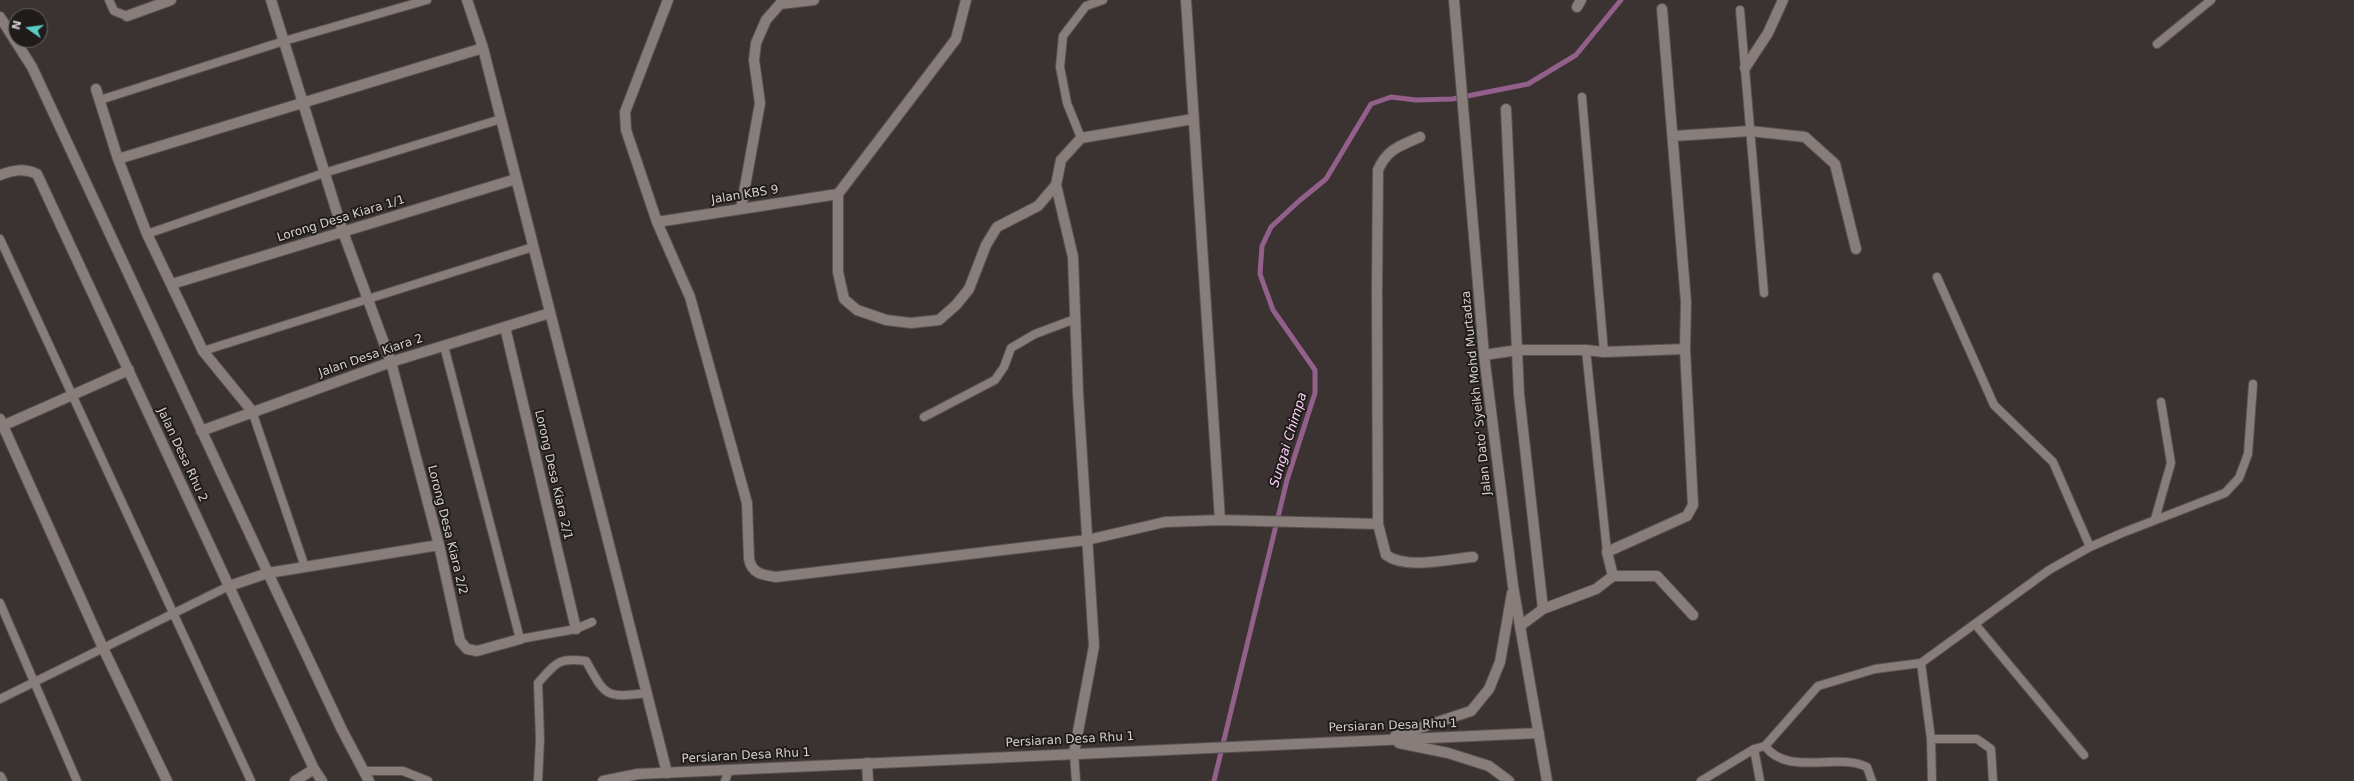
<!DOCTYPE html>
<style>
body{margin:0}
#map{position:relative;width:2354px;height:781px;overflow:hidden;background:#3b3331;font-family:"DejaVu Sans",sans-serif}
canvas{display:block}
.north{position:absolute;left:8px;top:8px;width:40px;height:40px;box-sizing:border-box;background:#201c1b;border:1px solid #696463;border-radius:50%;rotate:284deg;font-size:11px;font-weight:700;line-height:16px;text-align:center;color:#d6d1d0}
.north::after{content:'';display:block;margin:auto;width:14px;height:18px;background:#56cec3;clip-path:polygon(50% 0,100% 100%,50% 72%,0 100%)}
</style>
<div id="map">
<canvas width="2354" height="781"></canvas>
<div class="north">N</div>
</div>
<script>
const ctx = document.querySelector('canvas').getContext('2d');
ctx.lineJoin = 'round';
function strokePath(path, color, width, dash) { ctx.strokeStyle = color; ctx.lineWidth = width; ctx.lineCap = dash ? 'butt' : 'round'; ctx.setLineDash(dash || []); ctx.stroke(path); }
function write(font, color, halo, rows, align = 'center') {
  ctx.font = font + ' "DejaVu Sans",sans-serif'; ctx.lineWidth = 4; ctx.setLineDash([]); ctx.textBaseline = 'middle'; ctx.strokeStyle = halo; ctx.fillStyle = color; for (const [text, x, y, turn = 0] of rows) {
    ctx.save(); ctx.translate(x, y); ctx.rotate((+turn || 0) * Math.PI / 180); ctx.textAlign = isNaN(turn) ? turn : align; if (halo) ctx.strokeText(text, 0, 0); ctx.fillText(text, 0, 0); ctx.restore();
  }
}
strokePath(new Path2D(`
 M1214 781 1287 480 1315 393V370L1273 310 1260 274 1262 246 1271 227 1299 201 1326 179 1371 104 1391 97 1416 100 1452 99 1528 84 1576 55 1621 0`), '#93608b', 5);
const lane = new Path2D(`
 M109 0 114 11 127 16
 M1740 10 1764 293
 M2157 44 2211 0
 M1582 97 1604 352
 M100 100 284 41 427 0
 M1081 138 1067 103 1060 67 1063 36 1086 6 1103 0
 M147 234 324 173 501 119
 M0 239 251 781
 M1937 277 1994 405 2053 462 2090 547
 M444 346 520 639 576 629 592 622
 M1586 350 1607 552
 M203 351 533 247
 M252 411 305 567
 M924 417 995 380 1004 367 1011 348 1035 334 1075 319
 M2155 519 2171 463 2161 402
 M0 603 77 781
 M1975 624 2084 755
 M1921 663 1931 739 1932 781
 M0 699 229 586
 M1931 739H1977L1991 749 1993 781
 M1765 746C1788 777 1837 752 1867 767L1872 781
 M1754 749 1760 781
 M1074 753 1076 781
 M364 771H403L428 781
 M538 781 540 739 538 683C556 663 558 657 586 661 606 697 605 698 647 693
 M725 781 729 770
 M1701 781 1754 749 1765 746 1818 686 1875 669 1921 663 2049 570 2090 547 2122 533 2225 493 2239 478 2248 454 2253 384`);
const street = new Path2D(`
 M271 0 343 232 391 362 439 545 460 641 467 649 477 651 520 639
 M467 0 483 48 667 773
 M668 0 625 112 626 130 657 222 690 297 747 503 749 559C752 574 763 575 776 577L1087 540 1165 522 1220 520 1378 524
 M966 0 956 39 838 194V272L844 299 857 310 886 320 911 323 939 320 956 305 969 289 986 245 997 227 1038 206 1056 185
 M1186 0 1220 520
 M1577 7 1581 0
 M127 16 171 0
 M0 17 32 67 268 573 342 730 369 781
 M1745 68 1768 33 1783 0
 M96 89 118 159 147 234 203 351 252 411
 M1506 109 1519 394 1543 609
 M1674 136 1750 131 1805 137 1835 164 1856 249
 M1420 137C1400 146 1387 149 1378 170L1377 291 1378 524 1386 555C1407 570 1448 559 1473 557
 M118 159 483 48
 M0 175C14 170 23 168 37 174L314 769 322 781
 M741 209 760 103 754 60 756 43 766 20 780 4 814 0
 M657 222 838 194
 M172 284 516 179
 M505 327 576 629
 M1484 355 1518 350H1586L1604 352 1685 349
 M0 419 103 648 167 781
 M0 427 129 370
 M201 431 391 362 550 313
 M1613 576H1657L1693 615
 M229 586 268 573 439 545
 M1520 626 1543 609 1596 589 1613 576 1607 552 1687 516 1693 505 1685 349 1686 302 1662 9
 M1074 753 1094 646 1078 393 1073 257 1056 185 1061 160 1081 138 1193 119
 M867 763 868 781
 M0 777 2 781
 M295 781 314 769`);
const secondary = new Path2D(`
 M1454 0 1484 355 1513 586 1547 781
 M1395 736 1471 711 1489 689 1500 662 1512 593
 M1399 743 1448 753 1489 766 1509 781
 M603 781 638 774 1539 733`);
strokePath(lane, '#585250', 10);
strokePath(street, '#585250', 12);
strokePath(secondary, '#585250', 12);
strokePath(lane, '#877d7b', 8);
strokePath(street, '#877d7b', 10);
strokePath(secondary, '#877d7b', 10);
write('12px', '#d6d1d0', '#201c1b', [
 ["Jalan KBS 9",745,195,-9],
 ["Lorong Desa Kiara 1/1",341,219,-17],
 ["Jalan Desa Kiara 2",371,356,-19],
 ["Jalan Dato' Syeikh Mohd Murtadza",1477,393,-96],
 ["Jalan Desa Rhu 2",182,455,65],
 ["Lorong Desa Kiara 2/1",553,475,77],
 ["Lorong Desa Kiara 2/2",447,530,76],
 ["Persiaran Desa Rhu 1",1393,726,-2],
 ["Persiaran Desa Rhu 1",1070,740,-3],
 ["Persiaran Desa Rhu 1",746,756,-3]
]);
write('italic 13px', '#fad1f3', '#201c1b', [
 ["Sungai Chimpa",1289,440,-73]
]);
</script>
